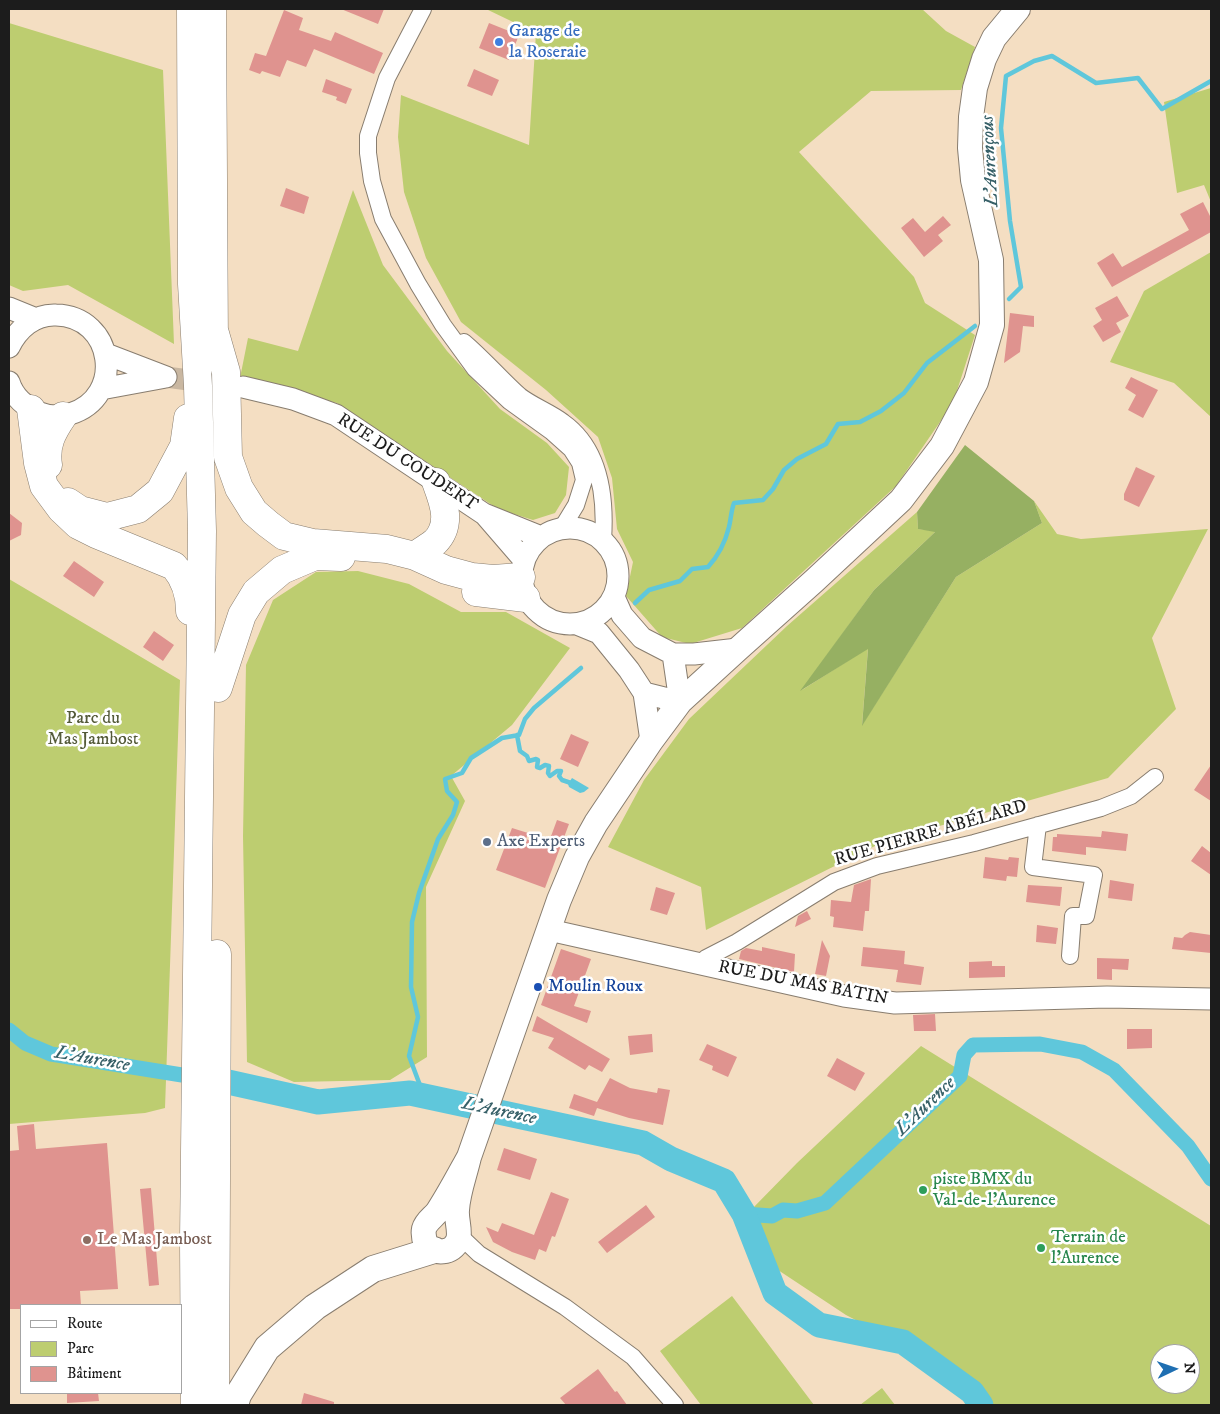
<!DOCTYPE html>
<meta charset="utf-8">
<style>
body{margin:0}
#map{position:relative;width:1220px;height:1414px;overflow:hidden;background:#f4dec2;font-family:"IM FELL DW Pica",serif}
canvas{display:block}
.frame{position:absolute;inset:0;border:10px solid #1c1c1c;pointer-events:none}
.legend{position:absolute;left:20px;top:1304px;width:162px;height:90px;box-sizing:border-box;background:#fff;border:1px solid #a4a4a4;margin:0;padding:6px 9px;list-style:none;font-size:15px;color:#1c1c1c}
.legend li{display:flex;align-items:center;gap:10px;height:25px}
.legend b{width:25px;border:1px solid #a4a4a4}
.north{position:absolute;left:1150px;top:1344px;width:50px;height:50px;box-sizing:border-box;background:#fff;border:1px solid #a4a4a4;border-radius:50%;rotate:87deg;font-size:14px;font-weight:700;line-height:20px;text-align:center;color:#1c1c1c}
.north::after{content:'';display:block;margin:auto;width:18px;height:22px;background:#1f6fb2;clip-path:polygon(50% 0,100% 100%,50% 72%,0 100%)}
</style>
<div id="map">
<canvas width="1220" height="1414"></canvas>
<div class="frame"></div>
<ul class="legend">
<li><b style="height:6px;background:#fff"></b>Route</li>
<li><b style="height:14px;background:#bdcd70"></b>Parc</li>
<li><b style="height:14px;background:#df938f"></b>Bâtiment</li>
</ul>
<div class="north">N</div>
</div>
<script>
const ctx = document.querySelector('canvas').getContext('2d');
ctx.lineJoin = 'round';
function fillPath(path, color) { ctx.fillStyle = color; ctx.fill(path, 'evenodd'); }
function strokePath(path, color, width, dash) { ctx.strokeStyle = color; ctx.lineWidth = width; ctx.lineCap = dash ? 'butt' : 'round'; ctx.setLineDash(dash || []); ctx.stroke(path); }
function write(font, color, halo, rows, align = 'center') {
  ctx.font = font + ' "IM FELL DW Pica",serif'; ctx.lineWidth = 5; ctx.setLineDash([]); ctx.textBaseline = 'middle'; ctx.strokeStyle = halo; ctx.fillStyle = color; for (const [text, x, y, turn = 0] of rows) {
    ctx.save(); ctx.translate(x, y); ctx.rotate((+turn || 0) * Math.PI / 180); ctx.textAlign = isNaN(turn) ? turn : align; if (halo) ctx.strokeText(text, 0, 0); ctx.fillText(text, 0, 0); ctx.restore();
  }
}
fillPath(new Path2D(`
 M486 9H922L946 31 975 47 961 90 871 91 799 152 914 277 925 303 975 335 953 403 896 486 742 628 690 644 662 637 626 596 633 562 617 529 612 478 598 437 546 390 461 322 426 258 404 192 398 137 401 95 529 145 536 33Z
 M9 23 163 70 174 344 68 285 23 291 9 285Z
 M1211 88V202L1204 185 1177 193 1164 102Z
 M353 190 383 265 447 351 500 409 547 443 569 467 566 495 555 513 533 520 498 509 337 403 240 378 248 338 298 351Z
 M1211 252V417L1174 383 1110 362 1144 291Z
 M1034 501 1057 534 1081 539 1208 529 1152 638 1176 709 1108 778 883 842 706 930 701 887 608 847 644 780 689 719 787 626 917 512 918 529 936 531 874 590 802 690 868 648 862 725 956 577 1042 523Z
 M358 571 409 584 461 612H506L570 648 512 725 451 776 465 801 426 887 427 1057 390 1080 294 1082 247 1062 243 836 246 665 273 600 316 572Z
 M9 579 180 680 165 1108 145 1113 9 1124Z
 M921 1046 1211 1226V1405H991L967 1378 846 1315 778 1270 751 1210 797 1163ZM1160 1354H1190V1384H1160Z
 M732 1296 814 1405H701L660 1351Z
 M882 1388 895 1405H860Z`), '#bdcd70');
fillPath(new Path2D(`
 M965 445 1034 501 1042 523 956 577 862 726 868 649 800 691 874 590 935 532 918 529 917 512Z`), '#96b062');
fillPath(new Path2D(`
 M572 778 589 788 584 792 580 793 569 787 568 784Z`), '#5fc7db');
strokePath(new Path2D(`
 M1009 299 1021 287 1010 221 1001 128 1006 76 1034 61 1052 56 1096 83 1138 78 1162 109 1211 81
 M635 603 649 590 680 581 692 569 708 567C719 555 725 543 729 527 731 519 731 511 734 503L763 500 773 489 784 470 797 459 826 444 838 424 860 422 881 411 904 393 927 363 975 326
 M517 735 520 751 527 756 529 761 536 759 538 760 537 767 540 768 545 765 549 766 548 773 550 776 557 771H561L559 776 562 780 571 783
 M424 1096 409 1056 418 1017 411 987 412 922 419 893 438 839 453 815 457 802 447 791 445 779 462 773 471 758 502 738 519 735 525 719 534 708 581 668`), '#5fc7db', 4.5);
strokePath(new Path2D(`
 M9 1030 25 1043 51 1054 182 1075
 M744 1214 772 1216 783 1210 797 1211 825 1203 960 1076 964 1055 973 1045 1040 1044 1082 1052 1114 1070 1188 1146 1211 1179`), '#5fc7db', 15);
strokePath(new Path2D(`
 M228 1082 318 1102 410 1093 643 1143 671 1159 724 1181 744 1214 775 1293 819 1325 903 1342 972 1392 981 1405`), '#5fc7db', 25);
fillPath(new Path2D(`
 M341 9H384L378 24Z
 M284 10 303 18 299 30 331 41 335 32 383 53 374 74 314 49 306 67 287 60 280 77 262 71 260 74 249 70 255 53 266 56Z
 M489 23 519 35 509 60 479 48Z
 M474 69 499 80 492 96 467 86Z
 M326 79 352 89 346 104 336 100 337 97 322 92Z
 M286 188 309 197 304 214 280 206Z
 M1203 202 1211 218V232L1112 287 1097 263 1113 253 1122 267 1189 230 1180 214Z
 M943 216 951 225 938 235 943 241 924 257 901 228 913 218 925 232Z
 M1117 296 1129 316 1116 323 1121 332 1103 342 1093 326 1102 320 1095 308Z
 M1010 313 1034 316V327L1023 326 1020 352 1004 363Z
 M1131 377 1158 390 1143 418 1128 410 1136 395 1125 388Z
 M1136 467 1155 476 1139 507 1124 500V494Z
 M9 513 22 523 21 535 9 541Z
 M74 561 104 582 94 597 63 576Z
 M154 631 174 645 163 661 143 647Z
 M571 734 589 742 578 767 560 759Z
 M1211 765V801L1194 790Z
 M557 820 569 824 545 888 496 870 512 828 528 833 526 839 547 847Z
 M1102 831 1128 834 1126 851 1086 847V855L1052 851 1053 837H1057V834L1101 837Z
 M1202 846 1211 853V875L1191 861Z
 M985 857 1008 860 1009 857 1019 858 1017 877 1007 876 1006 881 983 878Z
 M871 879 869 911H865L863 931 833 927 834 917 830 916 831 900 851 902 854 885Z
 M1110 880 1134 884 1132 901 1108 898Z
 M1028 885 1062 887 1060 906 1026 902Z
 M656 887 675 893 667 915 650 910Z
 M807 911 811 919 795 927 798 916Z
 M1037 925 1058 928 1056 944 1036 942Z
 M1190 932 1211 935V953L1172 949 1174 937 1182 938 1185 935Z
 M822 940 830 956 826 976 815 974Z
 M762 947 795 954 794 972 739 959 741 951 746 948 762 951Z
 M863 947 905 951 904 964 924 967 921 985 896 982 898 970 861 966Z
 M561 949 591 959 574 1006 591 1011 587 1023 541 1005Z
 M1097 958 1129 959 1128 970 1112 969V980L1097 979Z
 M992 961V966H1005V977L969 978V962Z
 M935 1014 936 1031H914L913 1015Z
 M537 1016 610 1059 602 1072 589 1065 585 1070 548 1048 554 1038 532 1031Z
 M1127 1029H1152V1048L1127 1049Z
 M652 1034 653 1052 630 1055 628 1036Z
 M707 1044 737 1057 728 1077 712 1070 713 1066 699 1060Z
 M837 1058 865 1073 855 1091 827 1076Z
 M610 1078 630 1088 657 1093 658 1088 670 1090 663 1125 629 1118 597 1108 594 1116 569 1108 574 1094 597 1102Z
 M34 1124 36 1149 107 1143 118 1289 80 1291 81 1305H21V1309H9V1151L19 1150 17 1126Z
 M504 1148 537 1159 530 1180 497 1170Z
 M151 1188 159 1285 149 1286 140 1189Z
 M551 1192 569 1199 555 1237 552 1236 546 1252 539 1249 535 1260 512 1252 493 1242 486 1227 498 1232 502 1223 534 1235Z
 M646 1205 655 1217 607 1253 598 1242Z
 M598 1369 615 1392 617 1391 627 1405H566L560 1398Z
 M67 1393H98L99 1401 67 1403Z
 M304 1393 334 1402V1405H301Z`), '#df938f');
strokePath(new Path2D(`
 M166 377 211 383`), '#c9b7a1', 21, [21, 11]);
const minor = new Path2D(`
 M423 9 387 78 368 136V153L372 181 383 219 418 284 443 325 475 369 509 401 552 432 571 449 580 463 584 480 576 505 562 528
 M464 342C484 359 501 379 520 396 533 406 550 412 563 422 601 449 606 497 603 540
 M1038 825 1033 867 1094 875 1086 916H1073L1070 956
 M701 964 706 958 737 942 834 882 877 866 974 843 1101 808 1131 796 1155 777
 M459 1235 479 1254 565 1307 633 1357 675 1405`);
const tertiary = new Path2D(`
 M9 308 36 319
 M9 347C18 329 34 314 56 315 114 316 126 397 70 414 60 417 50 417 40 413 25 407 14 398 9 382
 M106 354 166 377
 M243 387 293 399 336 415 484 514 541 537
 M101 389 166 377
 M486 516 524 560
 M522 576a48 48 0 1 1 96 0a48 48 0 1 1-96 0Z
 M614 597 622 615 642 638 673 654H694L738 649
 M577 624 599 633 629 670 644 693 651 741
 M644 693 680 702 673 654
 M549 930 844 996 895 1003 1107 997 1211 999`);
const secondary = new Path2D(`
 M469 1157C459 1175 449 1194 438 1211 434 1217 426 1221 424 1229 423 1234 424 1239 426 1244 433 1255 453 1254 458 1240 461 1231 456 1220 457 1210 458 1192 465 1175 469 1157L559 900 577 857 596 823 651 741 680 702 738 649 814 581 901 500 942 446 976 382 992 325 991 260 973 180 970 148 971 117 975 88 984 59 994 38 1018 9`);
const primary = new Path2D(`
 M235 1405 238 1395 267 1348 315 1307 373 1269 434 1250`);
const trunk = new Path2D(`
 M191 9 192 284 198 386 202 531 194 1241 195 1405
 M212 9 214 349
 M214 330 226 372 228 457 239 488 254 512 268 524 284 536 313 543 387 549 415 556 446 570 472 577 493 579 521 577
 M31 409 38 463 44 486 61 509 78 525 96 534 174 566C185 579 190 594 190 611
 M48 465C45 445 52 432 63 416
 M68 502 80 510 107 517 138 509 160 491 184 446 188 418
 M415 556C421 551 429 547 435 542 453 524 443 501 436 482
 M476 592 526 598
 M218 688 242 615 256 592 282 570 315 556 341 557
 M215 1405 217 954`);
strokePath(minor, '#887d6f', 18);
strokePath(tertiary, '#887d6f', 23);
strokePath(secondary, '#887d6f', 26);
strokePath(primary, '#887d6f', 28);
strokePath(trunk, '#887d6f', 29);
strokePath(minor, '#fff', 16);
strokePath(tertiary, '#fff', 21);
strokePath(secondary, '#fff', 24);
strokePath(primary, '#fff', 26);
strokePath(trunk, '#fff', 28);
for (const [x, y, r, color] of [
 [499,42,5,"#3f7fe0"],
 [487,842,5,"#5c6f8a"],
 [538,987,5,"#1a4fb4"],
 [923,1190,5,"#2e9e5b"],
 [87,1240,5,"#8d6e63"],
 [1041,1248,5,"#2e9e5b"]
]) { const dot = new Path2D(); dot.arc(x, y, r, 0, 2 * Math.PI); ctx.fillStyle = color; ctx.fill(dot); strokePath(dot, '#fff', 2); }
write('18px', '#366cbe', '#fff', [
 ["Garage de",509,32],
 ["la Roseraie",509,53]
], 'left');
write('18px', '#1c1c1c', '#fff', [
 ["RUE DU COUDERT",407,463,33],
 ["RUE PIERRE ABÉLARD",931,834,-16],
 ["RUE DU MAS BATIN",803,984,11]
]);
write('18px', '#545a39', '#fff', [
 ["Parc du",93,719],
 ["Mas Jambost",93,740]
]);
write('18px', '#4e5e75', '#fff', [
 ["Axe Experts",497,842]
], 'left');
write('18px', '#164399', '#fff', [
 ["Moulin Roux",548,987]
], 'left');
write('18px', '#27864d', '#fff', [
 ["piste BMX du",933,1180],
 ["Val-de-l'Aurence",933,1201],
 ["Terrain de",1051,1238],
 ["l'Aurence",1051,1259]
], 'left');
write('18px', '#785e54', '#fff', [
 ["Le Mas Jambost",97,1240]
], 'left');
write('italic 19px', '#376068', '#fff', [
 ["L'Aurençous",991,161,-93],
 ["L'Aurence",92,1060,10],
 ["L'Aurence",926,1107,-44],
 ["L'Aurence",499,1112,12]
]);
</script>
